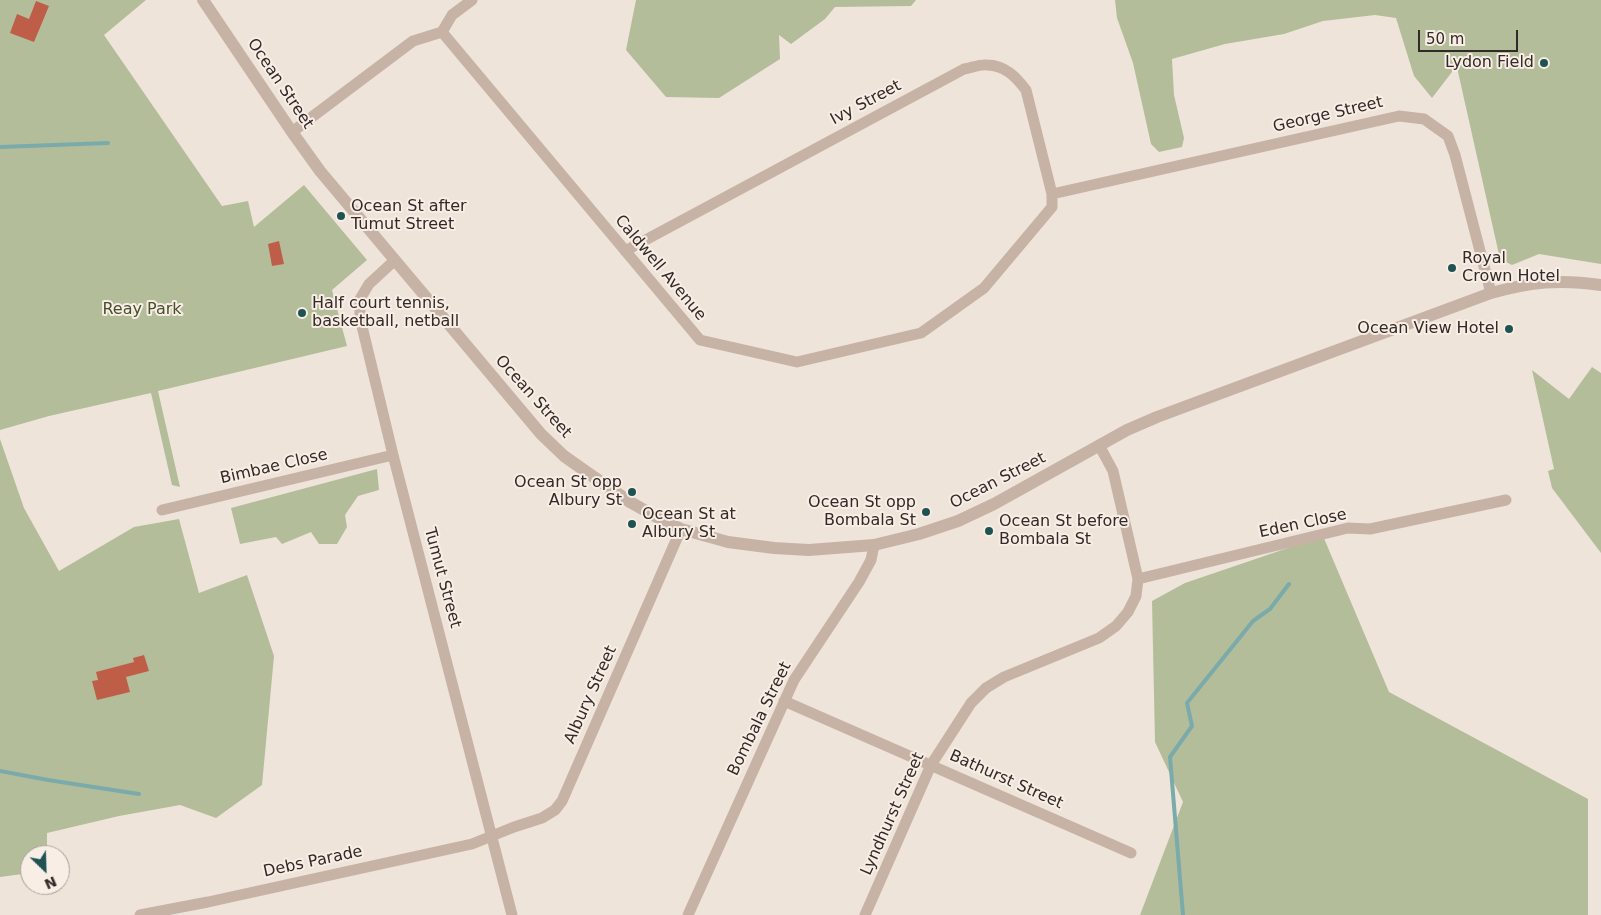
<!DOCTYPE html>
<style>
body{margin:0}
#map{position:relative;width:1601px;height:915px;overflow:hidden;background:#efe4d9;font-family:"DejaVu Sans",sans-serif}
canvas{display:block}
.north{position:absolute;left:20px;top:845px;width:50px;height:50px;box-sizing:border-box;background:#f8eee5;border:1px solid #a9a099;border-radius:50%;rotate:156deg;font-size:14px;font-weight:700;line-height:20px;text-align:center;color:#332a27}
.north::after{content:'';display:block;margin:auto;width:18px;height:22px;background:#1f5252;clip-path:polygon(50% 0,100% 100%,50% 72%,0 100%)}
.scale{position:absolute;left:1418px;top:30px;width:100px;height:22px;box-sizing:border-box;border:2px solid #332a27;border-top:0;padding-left:6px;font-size:15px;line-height:18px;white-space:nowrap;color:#332a27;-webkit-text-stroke:4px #f8eee5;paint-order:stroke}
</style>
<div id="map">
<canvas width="1601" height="915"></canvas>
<div class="north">N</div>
<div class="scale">50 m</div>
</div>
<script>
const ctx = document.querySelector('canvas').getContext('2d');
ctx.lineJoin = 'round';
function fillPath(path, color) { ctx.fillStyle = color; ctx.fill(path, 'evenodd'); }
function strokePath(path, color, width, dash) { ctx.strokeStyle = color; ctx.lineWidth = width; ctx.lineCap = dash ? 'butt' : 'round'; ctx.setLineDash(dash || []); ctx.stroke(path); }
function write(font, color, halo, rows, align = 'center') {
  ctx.font = font + ' "DejaVu Sans",sans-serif'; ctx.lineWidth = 4; ctx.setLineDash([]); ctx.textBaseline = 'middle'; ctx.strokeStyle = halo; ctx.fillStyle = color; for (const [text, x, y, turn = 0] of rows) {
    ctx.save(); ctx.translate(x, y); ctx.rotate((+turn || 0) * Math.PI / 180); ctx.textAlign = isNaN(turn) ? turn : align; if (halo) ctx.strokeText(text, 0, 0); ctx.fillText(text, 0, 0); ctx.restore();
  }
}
fillPath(new Path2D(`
 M0 0H146L104 35 222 206 248 201 254 227 304 185 367 260 332 290 347 346 158 391 180 487 172 485 151 393 49 416 0 430Z
 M636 0H916L911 6 835 7 825 19 791 44 779 35 780 59 719 98 666 97 626 50Z
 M1115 0H1601V264L1539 254 1512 265 1500 259 1456 63 1452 72 1432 98 1414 76 1396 18 1375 15 1323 21 1284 34 1225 44 1172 59 1174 95 1184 138 1182 147 1159 152 1151 144 1133 63 1117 18Z
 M1592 367 1601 373V553L1552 488 1548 471 1554 469 1532 370 1569 399Z
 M0 439 24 508 59 571 134 527 179 519 199 593 247 575 274 656 262 785 216 818 180 805 119 816 47 833V855H30V873L0 877Z
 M377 469 379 490 358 496 345 515 347 527 337 544H319L311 532 282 544 276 537 240 544 231 508Z
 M1323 536 1389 692 1588 799V915H1140L1183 802 1155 742 1152 601 1185 583Z`), '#b4bd9a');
strokePath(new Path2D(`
 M0 147 108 143
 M0 771 48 780 139 794
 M1183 915 1170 757 1192 726 1187 703 1253 621 1270 609 1289 584`), '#7aabaa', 4);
fillPath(new Path2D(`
 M36 1 49 6 34 42 10 33 17 14 29 19Z
 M279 241 284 264 272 266 268 244Z
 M144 655 149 671 126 677 130 692 97 700 92 681 98 680 96 672 134 662 133 658Z`), '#bf5e48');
strokePath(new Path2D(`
 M442 32 700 340 797 362 921 333 984 288 1052 207V194L1026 90C1016 77 1005 65 987 65 980 64 971 68 964 69L625 251
 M442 32 452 15 472 0
 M292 132 413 41 442 32
 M1052 194 1399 116 1424 119 1448 136 1455 155 1491 293
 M395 260 369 284 360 299V318L393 455 512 915
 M162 510 393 455
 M1138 579 1348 528 1370 529 1506 500
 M784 701 1131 853
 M140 915 208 902 472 844 514 827 542 818 555 810 562 801 681 529
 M688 915 794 680 859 582 871 560 874 545
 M865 915 931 765 971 703 986 688 1004 677 1099 638 1116 626 1128 612 1136 596 1138 579 1113 471 1099 445`), '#c7b3a6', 11);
strokePath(new Path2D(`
 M203 0 292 132 320 171 541 434 564 456 588 473 630 502 662 520 681 529 728 542 774 548 809 550 874 545 919 534 958 521 994 504 1127 430 1157 417 1491 293C1531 282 1559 279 1601 285`), '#c7b3a6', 12);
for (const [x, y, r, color] of [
 [1544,63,5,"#1f5252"],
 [341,216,5,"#1f5252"],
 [1452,268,5,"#1f5252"],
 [302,313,5,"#1f5252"],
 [1509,329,5,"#1f5252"],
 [632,492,5,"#1f5252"],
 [926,512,5,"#1f5252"],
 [632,524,5,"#1f5252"],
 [989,531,5,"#1f5252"]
]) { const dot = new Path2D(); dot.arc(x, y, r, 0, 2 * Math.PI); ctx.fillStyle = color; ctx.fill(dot); strokePath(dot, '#f8eee5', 2); }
write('16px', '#332a27', '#f8eee5', [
 ["Lydon Field",1534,63,"right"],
 ["Ocean St after",351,207],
 ["Tumut Street",351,225],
 ["Royal",1462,259],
 ["Crown Hotel",1462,277],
 ["Half court tennis,",312,304],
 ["basketball, netball",312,322],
 ["Ocean View Hotel",1499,329,"right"],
 ["Ocean St opp",622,483,"right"],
 ["Albury St",622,501,"right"],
 ["Ocean St opp",916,503,"right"],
 ["Bombala St",916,521,"right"],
 ["Ocean St at",642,515],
 ["Albury St",642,533],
 ["Ocean St before",999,522],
 ["Bombala St",999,540]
], 'left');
write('16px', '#332a27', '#f8eee5', [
 ["Ocean Street",280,84,56],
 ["Ivy Street",866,103,-28],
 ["George Street",1328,115,-13],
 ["Caldwell Avenue",660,268,50],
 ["Ocean Street",533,397,48],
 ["Bimbae Close",274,467,-13],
 ["Ocean Street",998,481,-27],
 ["Eden Close",1303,524,-12],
 ["Tumut Street",442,578,75],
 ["Albury Street",591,695,-66],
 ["Bombala Street",760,719,-64],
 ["Bathurst Street",1006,780,24],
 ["Lyndhurst Street",893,814,-66],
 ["Debs Parade",313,862,-12]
]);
write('16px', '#45502c', '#f8eee5', [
 ["Reay Park",142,310]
]);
</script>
